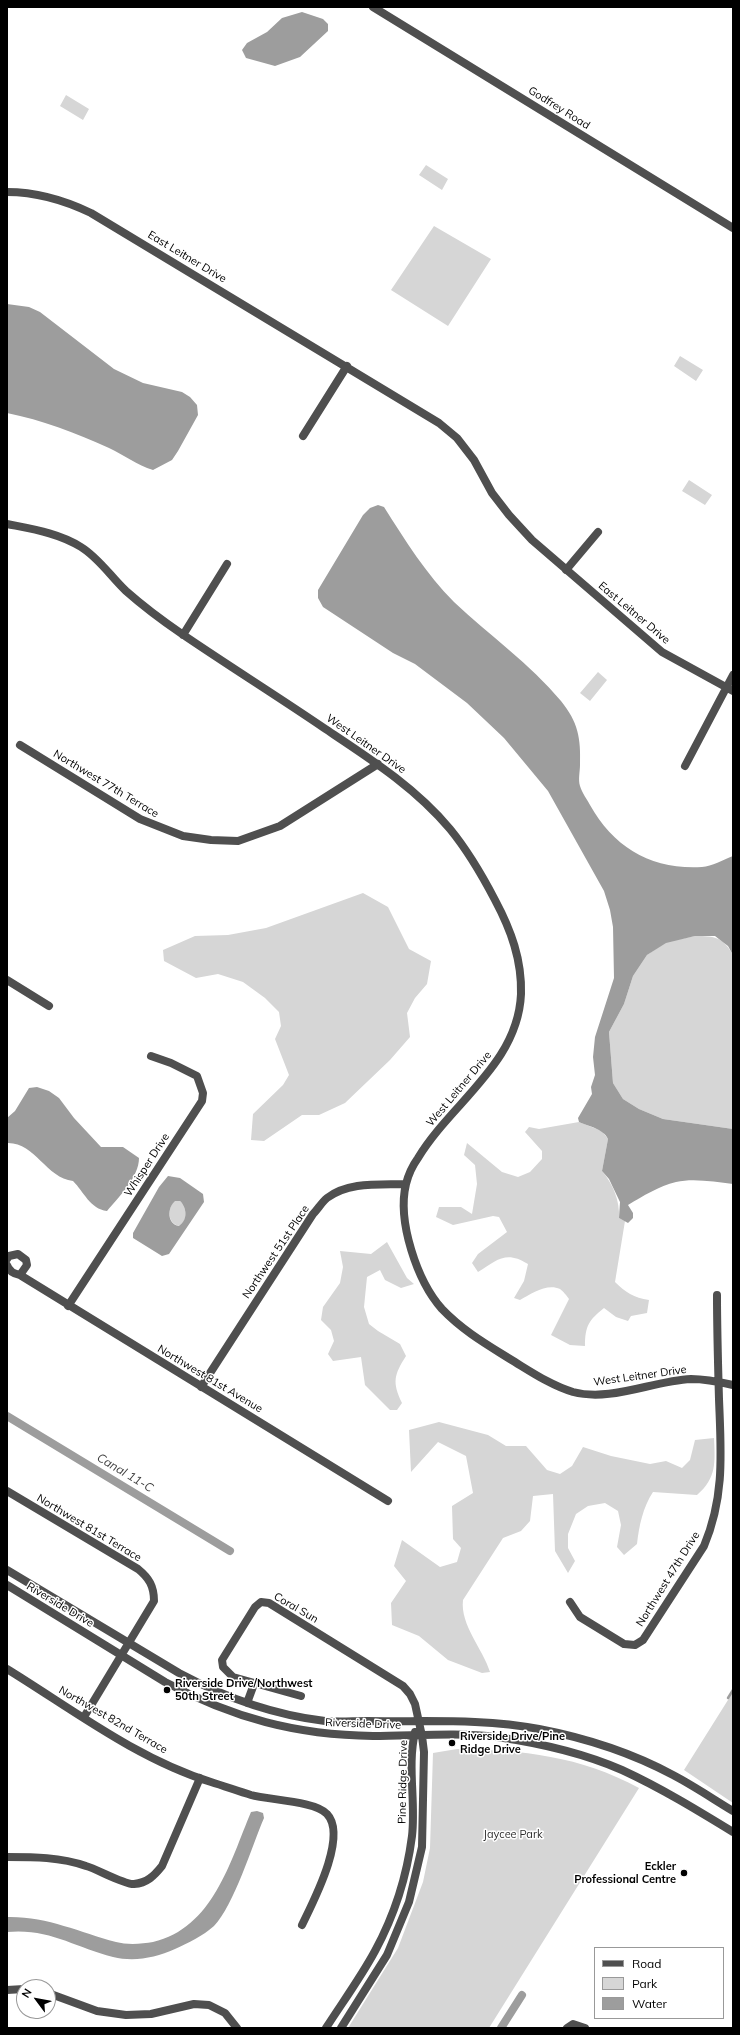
<!DOCTYPE html>
<style>
body{margin:0}
#map{position:relative;width:740px;height:2035px;overflow:hidden;background:#fff;font-family:Mulish,sans-serif}
canvas{display:block}
.frame{position:absolute;inset:0;border:8px solid #000;pointer-events:none}
.legend{position:absolute;left:594px;top:1947px;width:130px;height:72px;box-sizing:border-box;background:#fff;border:1px solid #999;margin:0;padding:5px 7px;list-style:none;font-size:12px;color:#000}
.legend li{display:flex;align-items:center;gap:8px;height:20px}
.legend b{width:20px;border:1px solid #999}
.north{position:absolute;left:16px;top:1979px;width:40px;height:40px;box-sizing:border-box;background:#fff;border:1px solid #999;border-radius:50%;rotate:302deg;font-size:11px;font-weight:700;line-height:16px;text-align:center;color:#000}
.north::after{content:'';display:block;margin:auto;width:14px;height:18px;background:#000;clip-path:polygon(50% 0,100% 100%,50% 72%,0 100%)}
</style>
<div id="map">
<canvas width="740" height="2035"></canvas>
<div class="frame"></div>
<ul class="legend">
<li><b style="height:5px;background:#4f4f4f"></b>Road</li>
<li><b style="height:11px;background:#d6d6d6"></b>Park</li>
<li><b style="height:11px;background:#9d9d9d"></b>Water</li>
</ul>
<div class="north">N</div>
</div>
<script>
const ctx = document.querySelector('canvas').getContext('2d');
ctx.lineJoin = 'round';
function fillPath(path, color) { ctx.fillStyle = color; ctx.fill(path, 'evenodd'); }
function strokePath(path, color, width, dash) { ctx.strokeStyle = color; ctx.lineWidth = width; ctx.lineCap = dash ? 'butt' : 'round'; ctx.setLineDash(dash || []); ctx.stroke(path); }
function write(font, color, halo, rows, align = 'center') {
  ctx.font = font + ' Mulish,sans-serif'; ctx.lineWidth = 3; ctx.setLineDash([]); ctx.textBaseline = 'middle'; ctx.strokeStyle = halo; ctx.fillStyle = color; for (const [text, x, y, turn = 0] of rows) {
    ctx.save(); ctx.translate(x, y); ctx.rotate((+turn || 0) * Math.PI / 180); ctx.textAlign = isNaN(turn) ? turn : align; if (halo) ctx.strokeText(text, 0, 0); ctx.fillText(text, 0, 0); ctx.restore();
  }
}
fillPath(new Path2D(`
 M66 95 89 109 83 120 60 106Z
 M426 165 448 179 442 190 419 175Z
 M434 226 491 259 448 326 391 290Z
 M680 356 703 370 696 381 674 366Z
 M689 480 712 495 705 505 682 491Z
 M598 672 607 680 590 701 580 693Z
 M363 893 388 907 409 949 431 961 427 984 415 998 407 1013 410 1037 390 1060 345 1103 319 1115H302L264 1141 251 1140 253 1114 283 1085 289 1075 275 1039 281 1026 279 1012 265 998 243 982 218 974 196 978 164 961 163 950 195 936 228 935 266 928Z
 M695 936C715 936 723 937 733 955V1129L663 1119 639 1109 623 1099 613 1083 609 1032 624 1004 633 976 647 955 666 942Z
 M579 1122 602 1131 608 1139 602 1171C613 1184 620 1201 619 1218L625 1221 615 1282C625 1292 634 1298 649 1300L647 1313 631 1316 628 1321 616 1317 604 1308C589 1320 585 1326 585 1346L570 1345 551 1335 569 1299C567 1296 563 1291 560 1289 547 1283 531 1294 520 1300L514 1298 524 1281 528 1264C506 1250 497 1260 478 1272L472 1263 478 1254 507 1232 499 1217 493 1216 453 1225 436 1217 439 1207H461L472 1214 477 1184 475 1165 464 1155 467 1143 502 1172 518 1177 530 1172 542 1159V1151L525 1132 529 1127 539 1129Z
 M175 1200 180 1201C187 1208 188 1220 180 1226 167 1224 167 1208 175 1200Z
 M387 1242 407 1278 414 1284 401 1288 385 1280 380 1270 367 1277 364 1307 369 1324 378 1331 400 1344 406 1356C394 1375 392 1382 402 1403L397 1410H390L365 1385 361 1357 333 1361 328 1354 334 1341 331 1330 321 1320 323 1307 340 1283 343 1267 340 1251 371 1254Z
 M439 1422 488 1435 506 1446H526L547 1470 560 1474 572 1466 583 1447 611 1456 650 1464 666 1461 682 1468 690 1460 695 1440 714 1438C715 1462 717 1478 697 1495L653 1492C643 1507 639 1526 637 1544L624 1555 617 1547 621 1525 618 1511 605 1503 588 1506 576 1514 568 1534V1548L575 1561 568 1573 555 1551 553 1494 533 1496 530 1521 521 1531 503 1538 463 1600C460 1625 483 1649 490 1672L482 1673 448 1660 419 1636 392 1625 391 1603 406 1581 394 1566 402 1540 440 1567 457 1562 461 1548 453 1539 452 1506 473 1493 466 1456 438 1442 411 1472 409 1430Z
 M733 1692V1803L684 1770Z
 M457 1749C523 1750 580 1756 639 1788L489 2028H348L398 1948 423 1882 430 1848 433 1753Z`), '#d6d6d6');
fillPath(new Path2D(`
 M302 12 323 19 328 24V31L300 57 275 66 246 58 242 50 247 43 267 32 282 18Z
 M7 304 29 307 40 312 114 369 143 383 182 392 190 397 197 405 198 415 178 451 172 460 153 470C137 465 124 455 109 448 76 433 42 420 7 413Z
 M378 505 384 507C405 540 426 574 454 602 489 635 530 664 561 701 578 722 581 738 580 765 580 771 578 780 580 786 582 793 587 799 590 805 614 848 652 870 702 867 712 866 723 860 733 856V955L728 946 715 936H695L666 943 647 955 633 976 624 1004 609 1032 613 1083 623 1099 639 1109 663 1119 733 1129V1184C715 1182 694 1178 676 1182 659 1186 643 1196 628 1205L633 1213V1218L628 1223 619 1218 620 1202 609 1179 602 1171 608 1139C604 1129 588 1126 579 1122L578 1118 592 1094 591 1087 595 1075 593 1057 595 1037 614 978 613 927 610 910 604 891 548 791 504 738 467 703 415 664 393 653 323 607 318 598V590L363 515 370 508Z
 M37 1087 49 1091 59 1098 74 1118 101 1147H123L139 1158C139 1177 119 1197 107 1211 90 1209 84 1192 73 1181 46 1178 35 1142 7 1143V1118L15 1111 29 1088Z
 M168 1176 180 1178 203 1194 204 1202 169 1254 162 1256 133 1238V1233L159 1187ZM175 1201H180C187 1208 188 1220 179 1226 167 1224 167 1208 175 1201Z
 M257 1811 263 1813 264 1818C252 1846 234 1905 214 1926 203 1936 188 1943 175 1949 155 1958 134 1962 113 1957 74 1947 49 1928 7 1932V1917C46 1916 79 1932 116 1942 127 1945 142 1944 153 1942 213 1928 230 1862 251 1812Z`), '#9d9d9d');
strokePath(new Path2D(`
 M728 1698 733 1690`), '#9d9d9d', 2.5);
strokePath(new Path2D(`
 M7 1416 230 1551
 M501 2028 522 1995`), '#9d9d9d', 8);
strokePath(new Path2D(`
 M373 7 733 228
 M7 192C37 192 64 200 91 213L439 423 457 438 474 460 492 493 509 515 532 540 662 652 733 691
 M303 436 347 366
 M7 524C32 529 59 533 81 547 99 558 111 577 126 591 144 607 163 621 182 634 229 666 277 696 324 728 369 758 415 787 450 829 468 851 482 875 495 900 511 930 522 960 521 994 518 1064 451 1103 418 1158 413 1165 408 1176 406 1184 397 1221 417 1281 442 1309 462 1330 486 1344 510 1359 530 1371 550 1385 573 1392 611 1402 652 1381 691 1379 705 1379 720 1382 733 1385
 M566 570 598 532
 M183 635 227 564
 M20 745 140 819 183 836 211 840 238 841 280 826 378 764
 M685 766 733 675
 M7 980 49 1006
 M7 1259 9 1256 18 1254 26 1260 27 1265 20 1275
 M7 1265C9 1271 14 1274 20 1275L388 1501
 M68 1306 202 1101 203 1093 197 1076 171 1063 151 1056
 M201 1387 313 1214C318 1209 322 1202 327 1198 349 1181 381 1185 406 1184
 M7 1491 138 1569C149 1578 154 1586 154 1601L84 1717
 M7 1570 179 1673C224 1697 274 1715 325 1721 339 1722 353 1721 367 1721 424 1722 483 1718 539 1729 586 1738 632 1753 673 1775 694 1786 713 1799 733 1811
 M7 1585 165 1682C233 1718 296 1735 373 1736 414 1736 456 1732 497 1737 539 1743 583 1753 622 1770 661 1788 697 1810 733 1832
 M570 1602 580 1617 624 1644 635 1645 643 1640 704 1546C725 1496 721 1452 719 1399 718 1364 717 1330 717 1295
 M7 1669C72 1709 137 1759 211 1782 224 1786 238 1791 251 1795 269 1800 316 1801 327 1814 348 1836 313 1902 302 1925
 M301 1696 233 1677 223 1667 222 1660 255 1607 261 1602 269 1603 403 1686 410 1694 415 1704 422 1736 424 1752 422 1847 409 1902 387 1955 341 2028
 M247 1703 254 1684
 M7 1857C34 1857 60 1857 86 1866 97 1869 125 1885 134 1884 147 1883 154 1876 162 1866L200 1778
 M7 1990 24 1989
 M48 1993 97 2011 126 2015 151 2014 194 2004 209 2005 225 2013 237 2028
 M326 2028C342 2003 361 1977 375 1951 394 1916 407 1875 412 1836 416 1802 407 1766 415 1732
 M567 2028 573 2024 585 2028`), '#4f4f4f', 8);
for (const [x, y, r, color] of [
 [167,1690,4,"#000"],
 [452,1743,4,"#000"],
 [684,1873,4,"#000"]
]) { const dot = new Path2D(); dot.arc(x, y, r, 0, 2 * Math.PI); ctx.fillStyle = color; ctx.fill(dot); strokePath(dot, '#fff', 1.5); }
write('11px', '#000', '#fff', [
 ["Godfrey Road",559,108,32],
 ["East Leitner Drive",187,257,31],
 ["East Leitner Drive",634,613,40],
 ["West Leitner Drive",366,744,35],
 ["Northwest 77th Terrace",106,784,31],
 ["West Leitner Drive",459,1089,-50],
 ["Whisper Drive",147,1165,-57],
 ["Northwest 51st Place",276,1252,-56],
 ["West Leitner Drive",640,1376,-8],
 ["Northwest 81st Avenue",210,1379,31],
 ["Northwest 81st Terrace",89,1528,31],
 ["Northwest 47th Drive",668,1579,-58],
 ["Riverside Drive",60,1605,31],
 ["Coral Sun",296,1608,30],
 ["Northwest 82nd Terrace",113,1720,30],
 ["Riverside Drive",363,1724,2],
 ["Pine Ridge Drive",403,1782,-89]
]);
write('bold 11px', '#000', '#fff', [
 ["Riverside Drive/Northwest",175,1684],
 ["50th Street",175,1697],
 ["Riverside Drive/Pine",460,1737],
 ["Ridge Drive",460,1750],
 ["Eckler",676,1867,"right"],
 ["Professional Centre",676,1880,"right"]
], 'left');
write('11px', '#2d2d2d', '#fff', [
 ["Jaycee Park",513,1835]
]);
write('italic 12px', '#3e3e3e', '#fff', [
 ["Canal 11-C",125,1473,31]
]);
</script>
